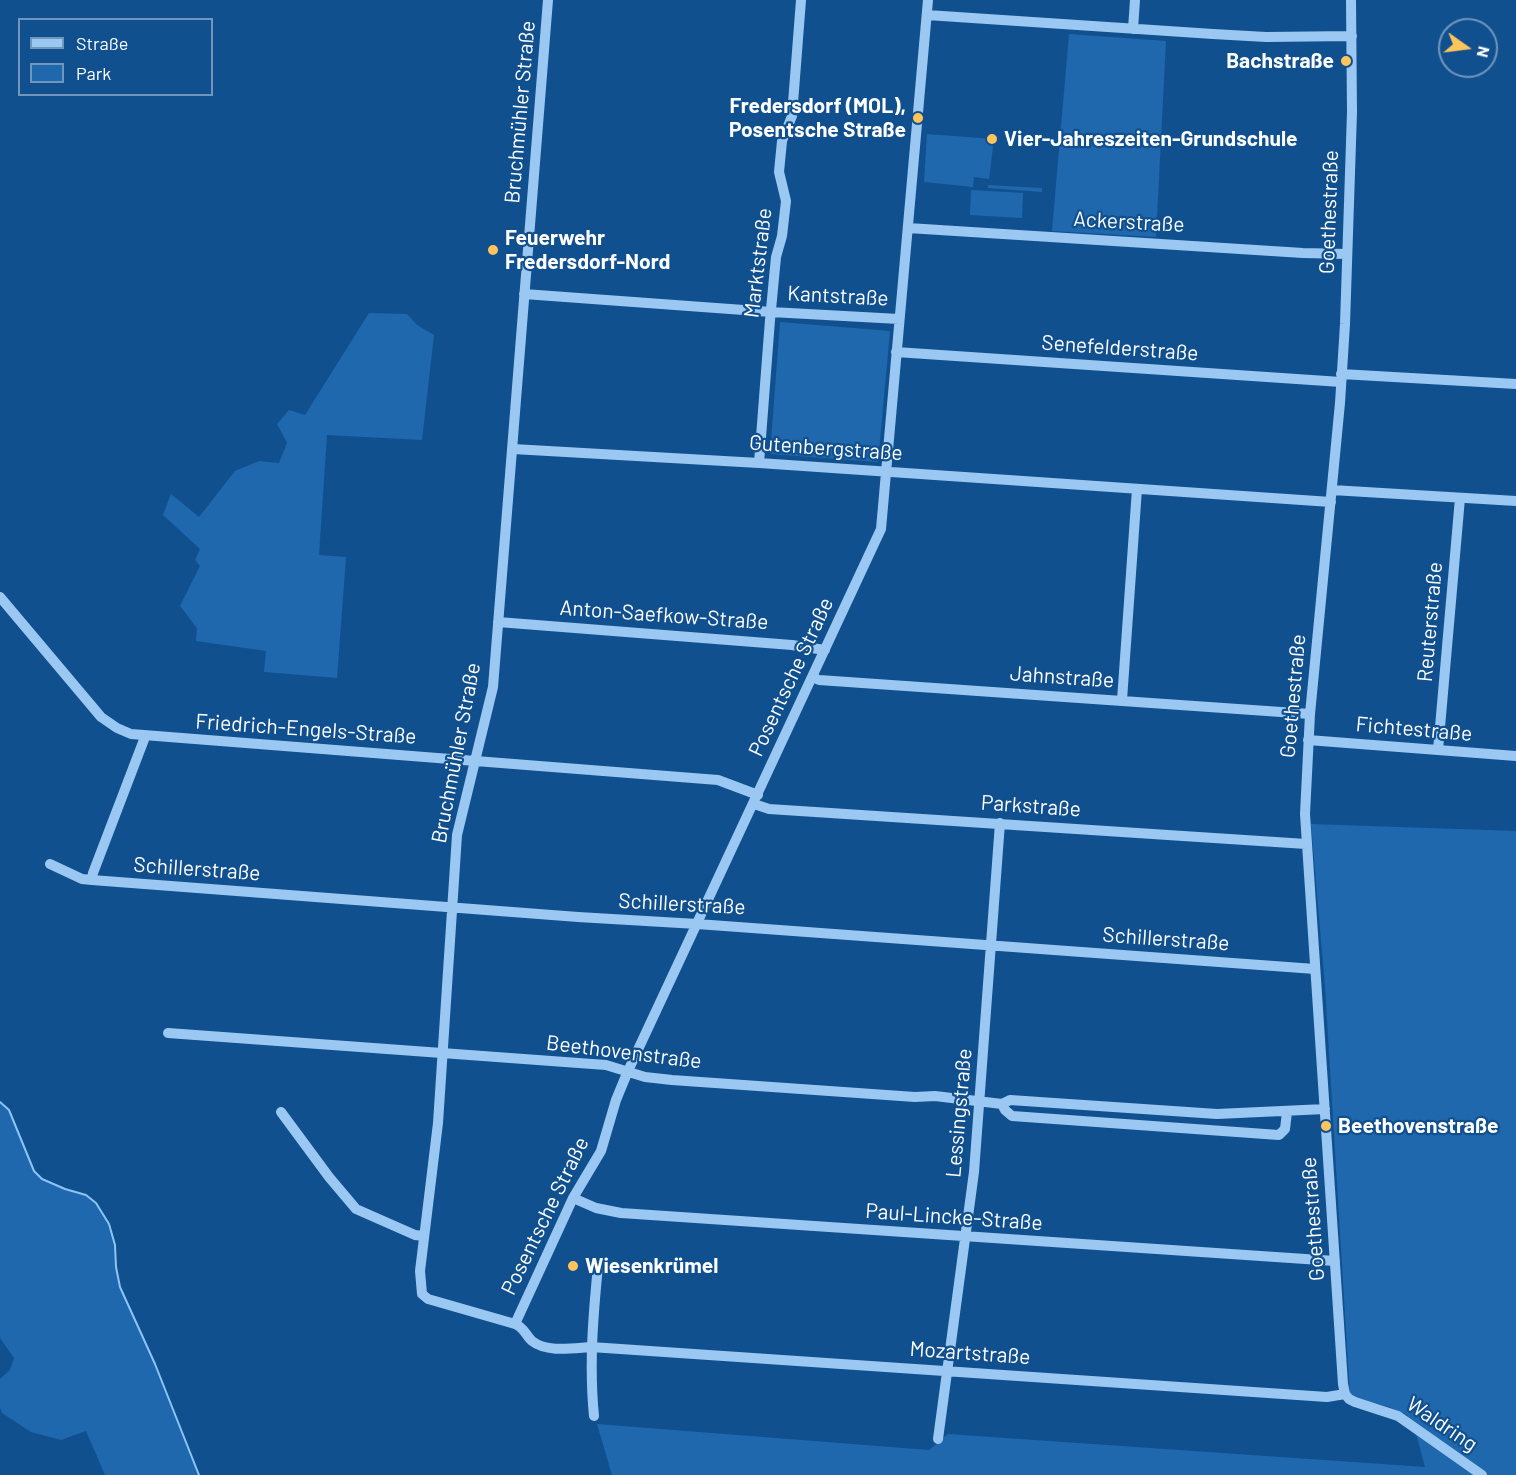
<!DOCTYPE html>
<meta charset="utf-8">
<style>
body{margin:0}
#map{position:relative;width:1516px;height:1475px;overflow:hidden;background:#11508f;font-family:Barlow,sans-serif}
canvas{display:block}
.legend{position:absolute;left:18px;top:18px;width:195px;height:78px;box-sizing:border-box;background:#11508f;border:2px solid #7096bc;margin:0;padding:8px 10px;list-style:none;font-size:18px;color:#fff}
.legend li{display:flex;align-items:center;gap:12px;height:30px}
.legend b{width:30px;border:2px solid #7096bc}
.north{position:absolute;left:1438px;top:18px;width:60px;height:60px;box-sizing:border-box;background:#11508f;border:2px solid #7096bc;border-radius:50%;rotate:104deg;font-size:16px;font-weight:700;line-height:24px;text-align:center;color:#fff}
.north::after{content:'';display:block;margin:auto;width:21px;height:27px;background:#ffc55c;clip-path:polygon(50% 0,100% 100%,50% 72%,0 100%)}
</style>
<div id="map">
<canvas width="1516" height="1475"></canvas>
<ul class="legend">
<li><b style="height:8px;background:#9bc8f2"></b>Straße</li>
<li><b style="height:16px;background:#1f68ad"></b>Park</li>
</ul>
<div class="north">N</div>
</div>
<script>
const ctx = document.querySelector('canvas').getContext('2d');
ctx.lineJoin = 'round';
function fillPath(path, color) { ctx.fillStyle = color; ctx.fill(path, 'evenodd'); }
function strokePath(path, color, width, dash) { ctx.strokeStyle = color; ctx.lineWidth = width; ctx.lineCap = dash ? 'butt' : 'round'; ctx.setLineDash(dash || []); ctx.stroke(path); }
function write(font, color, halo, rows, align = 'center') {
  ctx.font = font + ' Barlow,sans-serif'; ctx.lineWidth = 4.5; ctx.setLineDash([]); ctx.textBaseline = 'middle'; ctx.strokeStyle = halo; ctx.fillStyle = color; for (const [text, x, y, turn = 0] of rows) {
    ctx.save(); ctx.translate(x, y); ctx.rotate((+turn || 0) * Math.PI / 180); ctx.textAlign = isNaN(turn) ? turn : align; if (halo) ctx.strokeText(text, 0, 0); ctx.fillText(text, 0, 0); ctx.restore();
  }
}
fillPath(new Path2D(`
 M1069 34 1166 41 1156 237 1052 231Z
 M927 134 994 139 989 179 974 177 973 187 924 182Z
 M988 185 1042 188V192L988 188Z
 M971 190 1023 193 1022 218 970 215Z
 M369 313 407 314 417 325 434 335 422 440 327 435 319 555 346 557 337 678 264 672 266 651 196 641 197 628 180 606 200 566 195 560 200 549 163 515 171 494 199 517 235 471 259 461 279 463 287 443 277 424 289 410 305 415Z
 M780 322 890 331 878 462 770 454Z
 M1311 824 1516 831V1475H612L597 1424 929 1450 948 1434 1425 1467 1417 1437 1407 1415 1389 1407 1350 1396 1325 987Z
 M0 1102 9 1110 34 1171 43 1179 65 1189 86 1195 96 1203 109 1224 115 1245 116 1267 120 1287 155 1364 199 1475H105L86 1431 61 1440 31 1432 2 1413 0 1408V1379L10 1370 14 1358 0 1338Z`), '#1f68ad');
strokePath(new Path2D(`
 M0 1102 9 1110 34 1171 42 1179 65 1189 86 1195 96 1203 109 1224 115 1245 116 1267 120 1287 155 1364 199 1475`), '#8cc4f6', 2);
strokePath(new Path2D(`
 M548 0 493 687 457 835 438 1123 420 1271 422 1294 428 1299 515 1324C524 1327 526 1336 532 1341 547 1353 574 1348 591 1347L1327 1397 1345 1394
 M927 15 1213 34 1266 37 1352 36
 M1133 29 1135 0
 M908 228 1303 253 1347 254
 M524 294 771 312 899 319
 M896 352 1341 382
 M1341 374 1516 384
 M513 449 759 463 1331 502
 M759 463 770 320 776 257 782 236 786 201 779 172 782 141 792 116 801 0
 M1332 490 1516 501
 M0 597 101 717 117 728 131 734 718 780 758 795
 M498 622 792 645 825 650
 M812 677 819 680 1310 714
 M1122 700 1137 489
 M1308 740 1516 756
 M1438 750 1460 498
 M754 804 769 809 1306 844
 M50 864 82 879 92 880 578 917 697 924 1315 969
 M92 880 93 873 145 737
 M168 1033 606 1065 645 1077 672 1080 915 1097 935 1096 1002 1104 1010 1100 1217 1114 1325 1109
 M1002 1104 1005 1110 1012 1116 1279 1135 1285 1129 1287 1112
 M281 1112 329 1177 356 1209 415 1235 424 1236
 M573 1198 596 1208 621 1213 1335 1261
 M515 1324 573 1198 601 1151 616 1100 628 1071 881 529 928 0
 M1345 1394 1343 1384 1305 814 1310 714 1340 403 1345 324 1352 112 1351 0
 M1345 1394 1349 1399 1355 1402 1398 1416 1482 1475
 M594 1416C589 1366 593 1317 598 1266
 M938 1439 974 1172 1000 823`), '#9bc8f2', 10);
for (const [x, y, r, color] of [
 [1346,61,6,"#ffc55c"],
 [918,118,6,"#ffc55c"],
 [992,139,6,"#ffc55c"],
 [493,250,6,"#ffc55c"],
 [1326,1126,6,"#ffc55c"],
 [573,1266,6,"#ffc55c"]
]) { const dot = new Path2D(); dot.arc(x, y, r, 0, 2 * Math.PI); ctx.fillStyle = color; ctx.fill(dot); strokePath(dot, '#11508f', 2); }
write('bold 21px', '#fff', '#11508f', [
 ["Bachstraße",1334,61,"right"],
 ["Fredersdorf (MOL),",906,106,"right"],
 ["Posentsche Straße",906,130,"right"],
 ["Vier-Jahreszeiten-Grundschule",1004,139],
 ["Feuerwehr",505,238],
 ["Fredersdorf-Nord",505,262],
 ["Beethovenstraße",1338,1126],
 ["Wiesenkrümel",585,1266]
], 'left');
write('21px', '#fff', '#11508f', [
 ["Bruchmühler Straße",520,112,-85],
 ["Goethestraße",1329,212,-88],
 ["Ackerstraße",1129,222,3],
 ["Marktstraße",758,263,-83],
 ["Kantstraße",838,296,3],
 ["Senefelderstraße",1120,348,4],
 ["Gutenbergstraße",826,448,4],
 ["Anton-Saefkow-Straße",664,615,4],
 ["Reuterstraße",1430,622,-85],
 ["Posentsche Straße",791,677,-65],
 ["Jahnstraße",1062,677,4],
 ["Goethestraße",1293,696,-85],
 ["Friedrich-Engels-Straße",306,729,4],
 ["Fichtestraße",1414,729,5],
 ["Bruchmühler Straße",456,753,-79],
 ["Parkstraße",1031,806,4],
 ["Schillerstraße",197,869,4],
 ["Schillerstraße",682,904,3],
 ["Schillerstraße",1166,939,4],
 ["Beethovenstraße",624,1052,7],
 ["Lessingstraße",959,1113,-85],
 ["Posentsche Straße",545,1216,-64],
 ["Paul-Lincke-Straße",954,1217,4],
 ["Goethestraße",1313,1219,-94],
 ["Mozartstraße",970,1353,4],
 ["Waldring",1442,1424,34]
]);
</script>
